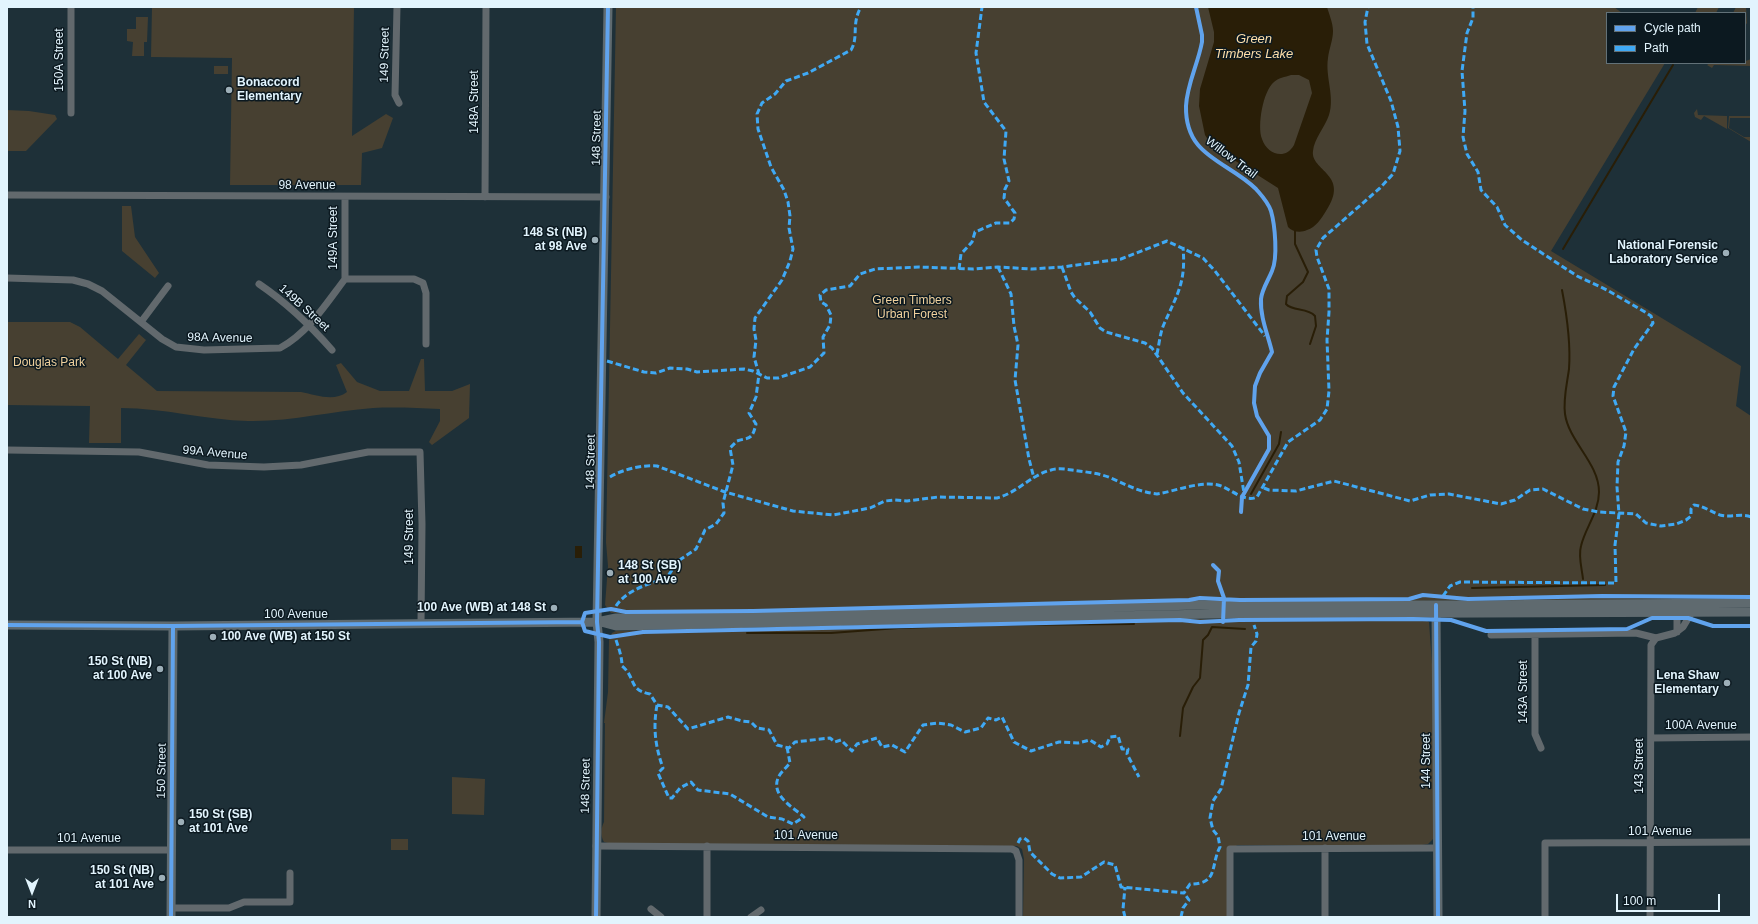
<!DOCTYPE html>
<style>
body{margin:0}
#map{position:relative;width:1758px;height:924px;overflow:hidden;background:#1e3038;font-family:Helvetica,sans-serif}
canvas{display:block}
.frame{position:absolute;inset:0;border:8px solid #e2f4fd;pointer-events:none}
.legend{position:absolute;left:1606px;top:12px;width:140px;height:52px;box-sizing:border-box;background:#0c1920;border:1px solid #627178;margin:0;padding:5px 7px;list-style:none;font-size:12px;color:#e2f4fd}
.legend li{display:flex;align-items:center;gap:8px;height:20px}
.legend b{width:20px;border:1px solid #627178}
.north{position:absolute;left:12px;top:872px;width:40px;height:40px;-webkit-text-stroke:3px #0c1920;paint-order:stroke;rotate:180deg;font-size:11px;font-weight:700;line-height:16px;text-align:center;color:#e2f4fd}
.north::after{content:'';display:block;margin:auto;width:14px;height:18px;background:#e2f4fd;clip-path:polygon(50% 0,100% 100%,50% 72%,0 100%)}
.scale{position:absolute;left:1616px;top:894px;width:104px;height:18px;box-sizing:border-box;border:2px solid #e2f4fd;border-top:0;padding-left:5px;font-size:12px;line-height:14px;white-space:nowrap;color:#e2f4fd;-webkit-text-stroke:3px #0c1920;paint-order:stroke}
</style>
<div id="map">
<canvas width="1758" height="924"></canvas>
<div class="frame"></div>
<ul class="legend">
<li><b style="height:5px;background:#60a3ed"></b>Cycle path</li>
<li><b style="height:5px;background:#3fa9f5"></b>Path</li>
</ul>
<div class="north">N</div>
<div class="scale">100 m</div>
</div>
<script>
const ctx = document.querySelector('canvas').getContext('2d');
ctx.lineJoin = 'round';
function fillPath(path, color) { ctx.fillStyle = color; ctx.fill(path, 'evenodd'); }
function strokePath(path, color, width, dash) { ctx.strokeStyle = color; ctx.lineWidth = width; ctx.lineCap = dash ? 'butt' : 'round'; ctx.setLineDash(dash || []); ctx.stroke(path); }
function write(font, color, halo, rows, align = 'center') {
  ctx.font = font + ' Helvetica,sans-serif'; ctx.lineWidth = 3; ctx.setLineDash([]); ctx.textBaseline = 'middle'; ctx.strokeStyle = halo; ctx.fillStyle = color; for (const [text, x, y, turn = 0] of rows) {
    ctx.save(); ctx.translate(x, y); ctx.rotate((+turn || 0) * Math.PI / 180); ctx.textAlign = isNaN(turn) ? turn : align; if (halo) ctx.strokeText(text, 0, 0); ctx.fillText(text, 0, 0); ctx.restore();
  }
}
fillPath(new Path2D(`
 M152 7H354L352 136 386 114 393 118 382 148 362 153 361 185H230L232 58 151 57Z
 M616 7H1614L1622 13H1607V63H1665L1551 251 1741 366 1736 406 1751 416V599L1200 602 804 612 611 613 605 605 608 566 606 542Z
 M1698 7H1719L1716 13H1695Z
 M1736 7H1746L1747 23 1745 26V13H1733Z
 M136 17H148L147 42H144V56H132L133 42 127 41V29H136Z
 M1751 59V66L1714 65 1712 68 1707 65 1710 63 1738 64Z
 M214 66H228V74H214Z
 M1697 109 1698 115 1727 116V129L1704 116 1701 120 1695 117 1694 113Z
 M1751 109 1750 118H1730L1729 128 1744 137H1751V142L1728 128 1729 116H1750Z
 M7 110 29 111 55 115 57 119 26 151H7Z
 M122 206H131L135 237 159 273 155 278 122 251Z
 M7 322H70L80 327 118 359 139 334 146 340 126 365 157 391 301 392C316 395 334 402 347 392L336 365 341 363 357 382 380 391H409L421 359H424L425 391H452L470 384 469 418 432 445 429 442 440 421V409C418 408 395 407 373 408 331 411 290 422 248 421 206 420 164 408 121 408V443H89L90 406 7 405Z
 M1420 617 1429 622 1433 678V839L1428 844 1422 845H1237L1233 850 1231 917H1023L1024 859 1022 849 1017 846 612 844 604 842C600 835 601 828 604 822L605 723H604L608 692 609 640 612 633 616 631 1086 620Z
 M452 777 485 779 484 815 452 814Z
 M391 839H408V850H391Z`), '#474031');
fillPath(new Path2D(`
 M1208 7H1327C1329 14 1333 23 1333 31 1333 40 1329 49 1328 58 1325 77 1335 96 1329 115 1325 127 1314 139 1313 151 1310 171 1351 174 1326 211 1321 219 1316 227 1307 230 1301 233 1292 232 1288 227L1278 188 1212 146 1205 135 1199 106 1200 89 1214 42V32ZM1291 75H1299L1309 80 1312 93 1294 145C1285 161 1267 154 1262 139 1257 126 1263 91 1274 82 1278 78 1285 77 1291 75Z
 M575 546H582V558H575Z`), '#291e07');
strokePath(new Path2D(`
 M1295 231V244L1308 272 1303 282 1287 296 1286 304C1293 312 1307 307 1315 316L1316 326 1310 344
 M1563 249 1673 65
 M1562 290C1567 316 1571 342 1569 369 1567 384 1563 399 1565 414 1569 442 1599 463 1599 492 1599 512 1585 528 1581 546 1578 556 1582 569 1583 579
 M1251 494 1279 444 1281 432
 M1472 588 1605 585
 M747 633H831L898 628 991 625 1134 624
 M1180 736 1183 708 1193 687 1200 678 1203 640 1208 635 1212 627 1245 629`), '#291e07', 2);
strokePath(new Path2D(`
 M71 7V113
 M397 7 395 95 399 103
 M7 195 606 197
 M345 197V279
 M485 197 486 7
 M7 278 73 280 88 284 102 291 162 339 176 347 204 350 280 348C308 333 326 304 345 279
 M345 279H414L423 283 426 293V344
 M259 284C287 303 310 325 332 350
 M141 322 168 286
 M7 450 139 452 208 465 264 467 301 465 368 452H420L422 524 421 623
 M1677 632V612L1679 609
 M1535 634V734L1541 748
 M1491 635 1636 633 1656 638
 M1651 738 1751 737
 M596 846 1012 849 1016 851 1019 860V917
 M7 850H172
 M171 908H229L244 902H290V873
 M651 909 661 917
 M707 917V846
 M751 917 761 910
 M1230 917V849L1438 848
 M1325 917V848
 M1545 917V843L1751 842
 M1650 917 1651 645 1656 638 1675 633 1683 627 1692 612`), '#62696d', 7);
strokePath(new Path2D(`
 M1436 608 1438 917
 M601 622 616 626 1211 614 1751 612
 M7 625 173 626 597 622 616 618 1200 605H1455L1751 603
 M171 917 173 626
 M596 917 599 642 597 622 608 7`), '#5f6a6f', 9);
strokePath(new Path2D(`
 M998 267 1011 294 1014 326 1018 345 1015 380 1029 459 1034 478
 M1062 267 1071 292 1075 298 1090 312 1100 328 1106 332 1145 343 1152 348 1183 393 1232 446 1239 462 1244 493
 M959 269 961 254 972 242 975 232 996 223H1010L1014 219 1015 213 1004 198 1005 189 1009 181 1004 159 1006 131 984 102 976 53 982 7
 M1157 354C1159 345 1160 333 1164 324 1178 293 1186 282 1183 247
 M607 361 644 372 656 373 670 368 687 369 697 372 744 369 753 371 767 378H778L810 367 824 353 823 337 830 325 831 315 826 305 821 302 820 295 826 290 850 286 860 274 875 269 919 267 973 269 998 267 1032 269 1062 267 1121 259 1167 241 1203 258 1215 271 1265 336
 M610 477C624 469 641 465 657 466L725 492 793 511 833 515 870 508 885 501 895 500 907 501 938 497 997 498C1017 493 1031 475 1051 470 1058 468 1065 469 1072 470 1085 472 1099 473 1111 478 1127 485 1139 492 1157 494 1176 491 1199 481 1218 485 1230 488 1244 503 1257 497L1288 442 1320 420 1327 409 1329 391 1327 340 1329 312V289L1317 257 1316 250 1323 238 1380 188 1393 174 1400 151 1398 127 1391 101 1367 44 1365 22 1368 7
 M1264 488 1269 490 1296 491 1334 481 1410 501 1430 495 1449 494 1501 504 1515 500 1530 490 1543 489 1583 509 1599 512 1636 514 1646 523 1661 526 1676 524 1686 520 1691 516V509L1694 505C1704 506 1711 512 1720 515 1731 518 1741 513 1751 517
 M1443 596 1450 586 1460 582 1616 583 1615 545 1619 514 1617 487 1618 462 1624 446 1626 432 1613 396 1614 387 1634 349 1653 323 1651 316 1645 312 1607 290 1577 276 1522 240 1505 225 1497 207 1481 190 1478 172 1467 154 1463 137 1465 111 1462 71 1467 33 1473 18V7
 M616 606C626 591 648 583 666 579L678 561 696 549 705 530 716 524 724 513 723 503 733 465 730 448 737 441C749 437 752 441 756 424L749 413 756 397 759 374 754 357 756 340 754 329 755 318 782 280 790 261 793 249 789 228 790 216 788 202 784 190 771 167 758 129 757 114 762 103 775 94 786 81 808 73 851 50C859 37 851 24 861 7
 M616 640C619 649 622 657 622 666 636 677 628 690 650 694L657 705 668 707 688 729 728 717 742 721 751 722 757 728 769 730 777 745 789 748 795 742 830 738 835 742 841 740 852 751 857 744 877 738 882 747 892 745 905 752 923 725 938 723 951 725 965 732 981 728 988 718 996 720 1002 717 1014 742 1031 751 1059 742 1078 743 1090 740 1101 747 1107 744 1110 737 1118 736 1122 749H1128L1127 754 1139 777
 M657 705C653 727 655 746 663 768L658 773 669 798H672L680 788 691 782 698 790 730 794 768 817 782 819 793 824 804 817C793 807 771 796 778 778 780 773 786 768 790 763L787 747
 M1018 843 1020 839 1024 838 1028 841 1030 852 1052 874 1060 878 1081 877 1104 862 1115 865 1121 887 1184 893 1190 884C1219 884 1210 866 1220 847L1218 836 1213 830 1210 818 1213 801 1221 789 1239 713 1248 685 1251 647 1256 641 1257 634 1254 625
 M1125 917 1123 909 1125 887
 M1181 917 1183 908 1189 900 1184 893`), '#3fa9f5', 3, [6, 3]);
strokePath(new Path2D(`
 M1196 7 1202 35V42C1198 64 1187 84 1186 106 1185 157 1226 160 1256 189 1262 196 1268 202 1271 211 1275 225 1278 258 1272 271 1268 281 1262 289 1261 299 1260 317 1268 335 1272 352L1260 373 1255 386 1254 403 1257 416 1269 436V449L1242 497 1241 512
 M1213 565 1219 571 1218 581 1224 598 1223 622
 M1751 597 1602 596 1468 599 1423 595 1409 599 1240 600 1200 598 1189 600 753 611 626 612 611 609 585 613 582 622 585 631 610 637 643 632 1180 620 1200 622 1239 620 1413 619 1451 620 1486 631 1627 629 1652 618H1688L1713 626H1751
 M1436 605 1438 917
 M7 625 173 626 582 622
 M171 917 173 626
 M596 917 599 642 597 622 608 7`), '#60a3ed', 4);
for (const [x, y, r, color] of [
 [229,90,4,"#9dafb8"],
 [595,240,4,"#9dafb8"],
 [1726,253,4,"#9dafb8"],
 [610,573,4,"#9dafb8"],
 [554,608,4,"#9dafb8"],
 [213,637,4,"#9dafb8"],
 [160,669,4,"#9dafb8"],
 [1727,683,4,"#9dafb8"],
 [181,822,4,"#9dafb8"],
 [162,878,4,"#9dafb8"]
]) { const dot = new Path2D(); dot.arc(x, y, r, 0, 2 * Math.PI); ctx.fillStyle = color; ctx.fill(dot); strokePath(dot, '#0c1920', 1.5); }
write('12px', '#e2f4fd', '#0c1920', [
 ["149 Street",385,55,-89],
 ["150A Street",60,60,-90],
 ["148A Street",475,102,-90],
 ["148 Street",597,138,-89],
 ["Willow Trail",1231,158,37],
 ["98 Avenue",307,186],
 ["149A Street",334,238,-90],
 ["149B Street",304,308,42],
 ["98A Avenue",220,338,1],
 ["99A Avenue",215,453,5],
 ["148 Street",591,462,-89],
 ["149 Street",410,537,-90],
 ["100 Avenue",296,615],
 ["143A Street",1524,692,-90],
 ["100A Avenue",1701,726],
 ["144 Street",1427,761,-90],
 ["143 Street",1640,766,-90],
 ["150 Street",162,771,-89],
 ["148 Street",586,786,-89],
 ["101 Avenue",1660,832],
 ["101 Avenue",806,836],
 ["101 Avenue",1334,837],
 ["101 Avenue",89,839]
]);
write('bold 12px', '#e2f4fd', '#0c1920', [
 ["Bonaccord",237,83,"left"],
 ["Elementary",237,97,"left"],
 ["148 St (NB)",587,233],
 ["at 98 Ave",587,247],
 ["National Forensic",1718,246],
 ["Laboratory Service",1718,260],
 ["148 St (SB)",618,566,"left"],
 ["at 100 Ave",618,580,"left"],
 ["100 Ave (WB) at 148 St",546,608],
 ["100 Ave (WB) at 150 St",221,637,"left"],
 ["150 St (NB)",152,662],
 ["at 100 Ave",152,676],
 ["Lena Shaw",1719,676],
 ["Elementary",1719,690],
 ["150 St (SB)",189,815,"left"],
 ["at 101 Ave",189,829,"left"],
 ["150 St (NB)",154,871],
 ["at 101 Ave",154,885]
], 'right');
write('12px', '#f0d19d', '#0c1920', [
 ["Green Timbers",912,301],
 ["Urban Forest",912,315],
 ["Douglas Park",49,363]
]);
write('italic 13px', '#fddea9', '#0c1920', [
 ["Green",1254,39],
 ["Timbers Lake",1254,54]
]);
</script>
